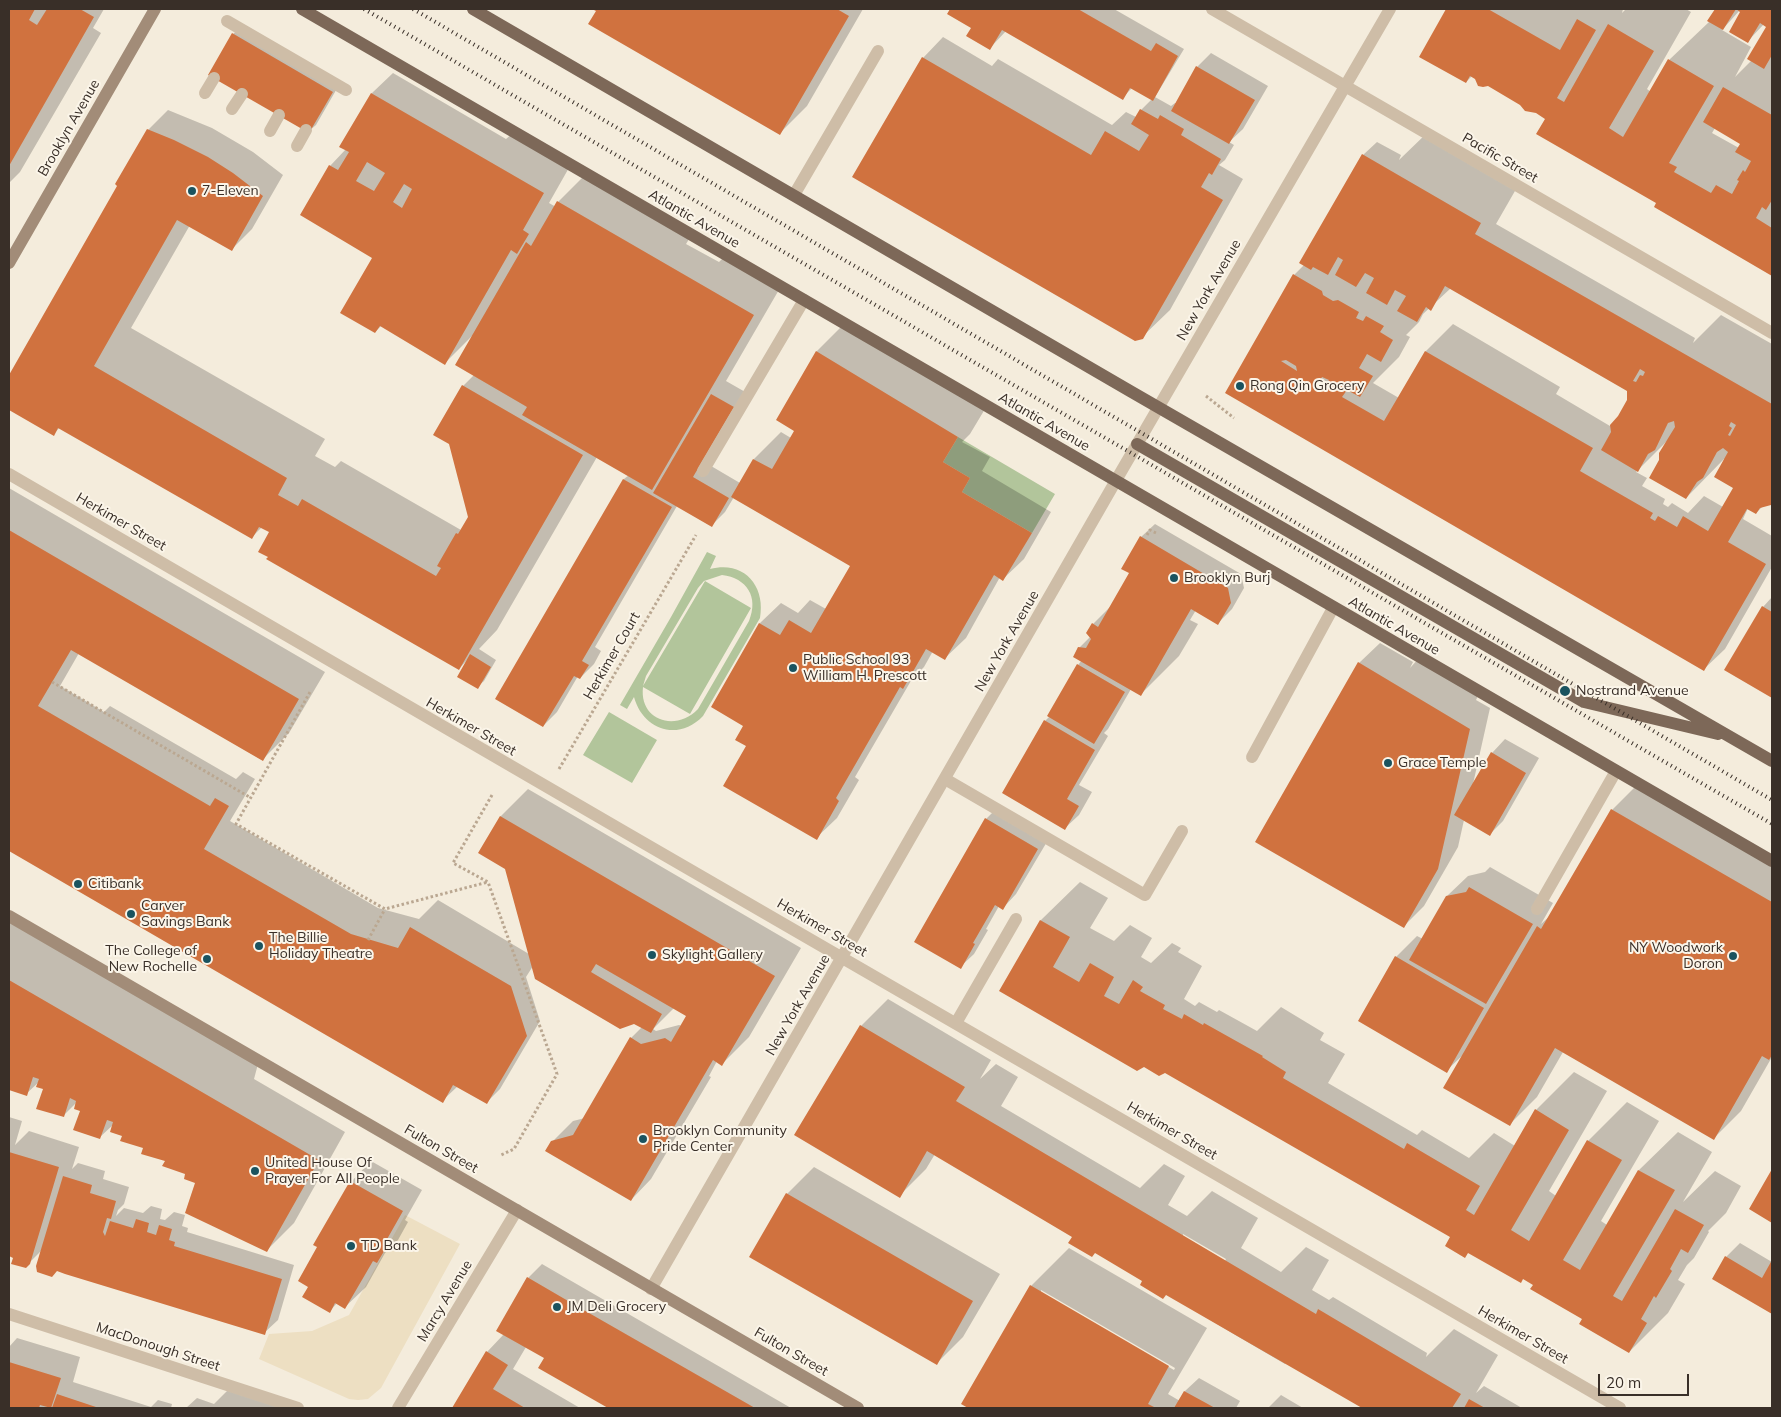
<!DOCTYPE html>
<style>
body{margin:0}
#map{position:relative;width:1781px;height:1417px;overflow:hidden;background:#f4ecdc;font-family:Mulish,sans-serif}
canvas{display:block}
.frame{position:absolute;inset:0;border:10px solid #392f28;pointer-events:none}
.scale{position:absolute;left:1598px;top:1374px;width:91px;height:22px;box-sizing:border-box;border:2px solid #392f28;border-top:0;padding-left:6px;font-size:15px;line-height:18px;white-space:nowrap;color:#392f28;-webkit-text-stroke:4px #fbf5e9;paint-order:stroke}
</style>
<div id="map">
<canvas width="1781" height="1417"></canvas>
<div class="frame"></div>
<div class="scale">20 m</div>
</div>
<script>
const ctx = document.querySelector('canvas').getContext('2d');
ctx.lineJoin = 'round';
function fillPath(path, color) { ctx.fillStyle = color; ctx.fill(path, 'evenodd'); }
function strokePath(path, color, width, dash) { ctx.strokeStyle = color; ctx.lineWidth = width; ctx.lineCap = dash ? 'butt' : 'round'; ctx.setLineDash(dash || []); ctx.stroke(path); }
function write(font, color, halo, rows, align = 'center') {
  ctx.font = font + ' Mulish,sans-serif'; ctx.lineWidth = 4; ctx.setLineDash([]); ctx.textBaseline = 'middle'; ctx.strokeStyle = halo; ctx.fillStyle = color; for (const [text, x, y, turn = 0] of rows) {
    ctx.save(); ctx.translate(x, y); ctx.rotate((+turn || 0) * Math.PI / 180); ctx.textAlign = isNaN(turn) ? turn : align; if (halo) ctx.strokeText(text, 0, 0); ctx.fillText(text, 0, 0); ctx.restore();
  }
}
fillPath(new Path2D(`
 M958 437 1055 494 1032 533 962 492 970 478 943 462Z
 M707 552 716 556 710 569C743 560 766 585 760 618L703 716C678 742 643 730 634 697L627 709 620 705 671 617ZM722 575C747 578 759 597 749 621L698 709C676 732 639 721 643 687L690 714 751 608 705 581 643 686 646 676 698 588 704 581Z
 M609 712 657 740 632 783 583 755Z`), '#b2c59b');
fillPath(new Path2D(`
 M405 1215 460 1244 381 1388 368 1399 358 1400 349 1399 259 1359 269 1334 312 1331 349 1315Z`), '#eddfc2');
fillPath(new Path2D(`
 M9 9H104L93 28 101 33 20 172 9 183Z
 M595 9H863L807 106 780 133Z
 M951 9H1114L1184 49 1155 97 1171 106 1175 103H1176L1197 67 1211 53 1268 86 1243 129 1229 142 1234 145 1225 160 1219 165 1243 179 1170 310 1142 337 923 58 943 37 992 66 998 59 1112 125 1126 112 1136 117 1141 110 1152 99 1132 88 1122 98 1006 31 990 48 973 27 948 14Z
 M1448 9H1623L1622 13 1626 9H1686L1691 12 1647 89 1651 92 1669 60 1709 22 1716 9H1772V274L1655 207 1658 203 1546 118 1472 76 1466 82 1421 56ZM1740 10 1742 11 1748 41 1764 24 1768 26 1752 60 1735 77 1751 47 1722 30ZM1715 128 1742 143 1739 148 1712 133Z
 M240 28 339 85 316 125 309 131 233 34Z
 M393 73 506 139 513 133 570 166 549 203 556 207 558 202 585 175 691 236 686 244 719 262 725 256 780 288 726 381 747 393 706 463 740 483 754 459 781 432 791 438 796 430 778 420 817 351 844 324 985 409 970 434 962 442 990 457 982 471 1051 512 1024 559 1003 579 1000 577 966 638 945 658 933 651 924 667 912 679 855 777 859 780 837 818 816 838 747 746 745 726 712 707 760 623 781 603 798 613 810 600 826 609 852 565 734 497 725 512 711 526 677 506 595 647 601 651 594 664 580 678 578 676 557 712 543 726 497 699 624 479 629 475 597 457 497 630 479 649 496 660 484 681 477 687 467 660 459 669 271 532 262 527 252 537 60 427 54 434 9 408V378L118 186 148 130 168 110 212 128 253 152 283 175 252 229 232 249 190 225 131 328 325 439 315 456 335 467 341 461 461 530 470 517 450 443 435 435 463 386 474 375 472 336 445 363 381 326 375 332 374 257 330 166 346 149 341 147 372 93Z
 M1428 132 1519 184 1496 224 1695 338 1693 343 1721 315 1772 344V502L1763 506 1756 513 1748 508 1743 519 1772 536V567L1725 649 1704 669 1227 392 1294 275 1304 265 1363 155 1377 142 1401 155 1399 160ZM1451 288 1629 390 1628 400 1619 417 1610 426 1556 394 1560 387 1453 324 1426 351 1399 398 1373 383 1399 357 1410 337 1406 335 1419 322 1423 314ZM1667 441 1660 460 1686 498 1724 459 1735 488 1723 507 1704 496 1688 513 1672 503 1668 507 1663 504 1665 499 1642 486 1647 478 1636 472Z
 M9 488 325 672 289 733 262 760 79 653 60 686 104 712 110 706 236 779 243 772 255 779 230 821 378 908 419 919 438 900 529 954 506 868 480 853 501 816 528 789 801 948 749 1037 722 1064 717 1061 709 1076 711 1077 651 1179 631 1200 552 1142 573 1121 585 1118 631 1038 642 1027 533 966 526 977 540 1021 500 1089 486 1103 458 1086 442 1101 9 849ZM674 1008 688 1016 682 1026 679 1025 656 1031 653 1029Z
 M1155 524 1241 574 1244 588 1232 609 1218 623 1196 610 1190 620 1198 624 1179 656 1141 694 1131 689 1108 729 1104 733 1108 736 1079 785 1092 792 1079 815 1065 828 1004 792 1045 721 1049 717 1048 716 1078 665 1082 660 1079 648 1091 636 1093 624 1112 605 1131 573 1141 537Z
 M1772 597V696L1726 670 1763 607Z
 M1380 643 1413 662 1410 668 1420 657 1480 692 1476 700 1490 708 1473 784 1492 753 1505 739 1539 758 1503 821 1490 834 1464 820 1458 847 1424 906 1404 926 1359 663Z
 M1639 783 1772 860V1057L1741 1111 1714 1138 1563 1052 1537 1097 1510 1124 1464 1054 1446 1071 1359 1020 1396 957 1417 936 1423 939 1447 896 1468 876 1485 872 1490 867 1553 903 1541 924 1551 915 1612 810Z
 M1000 805 1051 835 1016 894 1003 908 999 906 986 929 988 930 974 954 960 967 986 819Z
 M1080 882 1108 898 1090 928 1114 941 1130 925 1152 938 1141 957 1151 963 1172 943 1181 948 1178 952 1202 966 1184 999 1195 1006 1199 1002 1217 1012 1219 1010 1257 1031 1281 1007 1324 1033 1320 1040 1345 1054 1328 1083 1417 1135 1422 1130 1469 1158 1494 1133 1515 1146 1536 1110 1574 1072 1607 1091 1549 1191 1556 1196 1588 1141 1627 1102 1659 1121 1601 1221 1607 1225 1639 1170 1678 1132 1712 1152 1683 1202 1715 1171 1741 1186 1726 1213 1708 1231 1709 1232 1694 1258 1687 1265 1678 1280 1685 1284 1668 1313 1629 1352 1535 1285 1165 1071 1001 991 1041 920Z
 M9 920 258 1064 254 1079 345 1132 294 1223 267 1250 187 1173 124 1135 114 1124 100 1137 77 1102 63 1116 40 1081 26 1094 9 1088Z
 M888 999 991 1060 980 1079 996 1064 1018 1077 1001 1106 1140 1188 1164 1164 1185 1176 1168 1205 1187 1216 1212 1191 1258 1218 1241 1248 1281 1272 1306 1247 1329 1260 1312 1290 1329 1300 1333 1297 1427 1353 1426 1357 1454 1329 1498 1355 1476 1393 1484 1386 1522 1408H1364L1287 1362 1285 1364 1237 1336 1144 1280 1074 1236 935 1154 926 1169 899 1196 861 1026ZM1183 1234 1226 1259 1225 1261 1183 1237Z
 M9 1117 22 1121 15 1145 29 1131 79 1147 72 1169 78 1163 105 1171 103 1179 129 1187 124 1204 118 1210 116 1216 124 1208 143 1213 151 1206 162 1209 160 1219 165 1220 174 1212 185 1215 182 1226 188 1228 187 1232 294 1265 278 1320 264 1333 42 1250 25 1267 14 1257 9 1255Z
 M371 1161 422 1190 405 1220 408 1222 398 1240 385 1253 366 1287 345 1307 337 1303 330 1311 309 1286 319 1247 351 1182Z
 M814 1167 1000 1274 963 1337 936 1364 787 1194Z
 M1740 1243 1772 1262V1313L1714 1279 1726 1257Z
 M1069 1248 1207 1328 1168 1394 1180 1401 1185 1391 1199 1378 1240 1401 1236 1408H970L963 1404 1031 1286ZM1041 1290 1175 1368 1174 1370 1041 1293Z
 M542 1264 791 1408H610L540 1368 546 1358 526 1347 513 1369 580 1408H453L487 1352 504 1334 528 1278Z
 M17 1338 80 1357 73 1382 151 1407 158 1400 172 1404 171 1408H9V1347Z
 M232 1386 303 1408H186L197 1398 214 1404Z
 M1281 1395 1303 1408H1268Z`), '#0003');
fillPath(new Path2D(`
 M9 9H35L29 20 37 25 47 9H80L94 17 9 166Z
 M592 9H837L849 16 780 135 588 24 596 11Z
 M950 9H1078L1151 51 1156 43 1178 56 1153 101 1130 88 1123 100 1002 30 990 50 966 36 971 28 947 14Z
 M1446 9H1488L1560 50 1577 19 1596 30 1557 98 1564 102 1608 24 1654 51 1609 128 1623 137 1668 59 1714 86 1669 163 1677 167 1674 172 1711 193 1716 185 1732 194 1739 181 1737 180 1743 170 1745 172 1751 161 1735 152 1740 144 1703 122 1723 87 1772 115V200L1766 210 1762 207 1756 218 1772 228V276L1654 207 1656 203 1536 134 1545 119 1536 113 1525 111 1520 105 1488 86 1483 87 1478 86 1475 79 1470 76 1466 83 1419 57Z
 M1715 9H1772V55L1764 69 1747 59 1766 27 1760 23 1748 43 1729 32 1740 12 1736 9 1723 30 1707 21Z
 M232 33 333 92 309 133 208 75Z
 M922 57 1091 155 1105 131 1139 151 1149 135 1131 124 1140 109 1158 119 1160 115 1184 129 1181 135 1221 159 1212 175 1209 173 1201 187 1223 200 1143 339 1135 341 852 177Z
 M1196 66 1255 100 1229 144 1171 111Z
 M371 93 544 193 523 230 529 234 517 254 511 250 445 365 380 326 375 333 340 313 372 258 300 215 329 165 338 170 349 152 339 147ZM367 162 385 173 374 191 356 181ZM404 184 412 189 402 208 393 202Z
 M147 129 174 140 208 157 233 173 263 196 232 251 177 220 94 366 287 478 278 495 298 506 302 499 436 576 441 568 437 566 456 533 458 534 468 517 449 444 433 435 462 385 583 455 459 670 266 559 268 557 258 552 269 532 259 527 252 539 58 428 54 436 9 410V375L117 186 115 184Z
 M1362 154 1481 223 1475 234 1772 404V503L1771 505 1760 508 1756 514 1747 509 1728 542 1766 564 1704 671 1225 393 1293 274 1322 291 1323 295 1333 301 1338 300 1359 312 1356 318 1363 321 1366 316 1384 326 1380 332 1393 340 1381 362 1367 354 1359 368 1373 376 1360 397 1347 390 1342 397 1384 421 1425 351 1593 448 1580 471 1653 513 1650 518 1655 521 1658 516 1677 527 1683 516 1708 531 1733 488 1714 477 1728 452 1723 448 1717 452 1703 478 1697 482 1686 499 1649 478 1659 460V453L1675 427 1674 421 1668 423 1655 450 1648 454 1638 472 1601 450 1611 432 1610 425 1618 416 1627 400V391L1445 286 1431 311 1426 307 1417 322 1397 311 1406 296 1395 290 1387 305 1366 293 1374 278 1365 273 1356 287 1335 275 1343 260 1338 257 1328 275 1313 267 1311 270 1299 263ZM1286 360 1296 366 1297 371 1281 361ZM1640 369 1645 372 1643 376 1640 375 1636 382 1633 381ZM1322 377 1329 380 1325 387 1319 383ZM1731 422 1736 425 1730 436 1728 435 1732 428 1729 426Z
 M557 201 754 315 652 490 522 415 527 407 455 365 526 242 531 246Z
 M816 351 958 437 943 462 970 478 962 492 1032 533 1003 581 994 575 945 660 926 649 903 689 900 687 836 798 839 801 817 840 723 786 746 746 735 740 743 726 711 707 759 623 780 635 789 620 811 633 850 566 731 497 753 459 772 469 794 431 776 420Z
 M711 394 734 407 693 477 729 498 712 527 653 493Z
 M623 479 672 507 582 661 589 665 580 679 574 676 543 727 495 699Z
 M9 530 299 699 263 761 71 650 38 706 210 806 215 798 229 806 204 849 351 934 398 948 410 927 511 986 527 1036 487 1104 453 1085 443 1103 9 851Z
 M1140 536 1228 588 1231 603 1218 625 1191 609 1141 696 1073 657 1078 647 1086 648 1091 639 1086 633 1092 623 1098 627 1129 573 1121 569Z
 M1762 606 1772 612V698L1724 670Z
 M470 654 491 667 478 689 457 677Z
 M1358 662 1470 729 1438 869 1404 928 1255 842Z
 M1077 664 1125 692 1094 744 1047 716Z
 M1044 720 1095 750 1067 799 1079 806 1065 830 1002 793Z
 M1491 752 1526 773 1490 836 1454 815Z
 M1611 809 1772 902V1055L1769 1060 1762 1056 1714 1140 1555 1048 1510 1126 1443 1088 1537 926 1541 929Z
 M500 816 775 976 722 1066 713 1060 631 1201 545 1151 551 1141 573 1135 630 1037 641 1044 665 1038 671 1042 686 1016 596 964 591 972 662 1014 651 1033 634 1024 620 1029 535 979 505 869 478 853Z
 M985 818 1038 849 1003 910 995 905 973 943 975 944 961 969 914 942Z
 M1469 887 1533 924 1486 1004 1409 960 1446 896 1466 892Z
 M1040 920 1070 937 1053 967 1079 982 1090 963 1114 977 1104 996 1119 1004 1133 980 1143 987 1140 991 1165 1005 1163 1009 1182 1019 1184 1014 1203 1025 1204 1023 1263 1056 1262 1057 1286 1072 1283 1078 1404 1149 1407 1143 1480 1186 1466 1210 1474 1215 1535 1109 1569 1130 1511 1230 1529 1241 1587 1140 1622 1160 1563 1260 1580 1270 1638 1170 1675 1190 1613 1296 1622 1301 1675 1209 1704 1225 1688 1253 1681 1249 1670 1269 1672 1271 1656 1298 1654 1296 1641 1319 1647 1323 1629 1353 1579 1324 1582 1319 1530 1289 1533 1285 1523 1279 1521 1283 1468 1253 1465 1258 1445 1246 1450 1237 1165 1073 1159 1076 1144 1067 1137 1071 999 991Z
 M1395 956 1484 1008 1447 1073 1358 1021Z
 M9 980 319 1160 267 1252 185 1213 195 1183 184 1179 185 1174 162 1166 165 1161 141 1154 143 1148 120 1141 122 1136 110 1132 113 1122 107 1120 100 1139 73 1130 80 1111 74 1109 76 1101 70 1098 64 1117 36 1109 43 1089 36 1087 39 1079 33 1077 27 1096 9 1090Z
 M860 1025 965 1087 956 1101 1316 1314 1318 1309 1461 1394 1452 1408H1362L1166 1295 1163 1299 1140 1285 1142 1281 1095 1253 1092 1257 1068 1243 1072 1237 927 1151 900 1198 794 1135Z
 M9 1152 59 1167 30 1264 26 1268 11 1264 13 1258 9 1256Z
 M1772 1169V1223L1749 1209Z
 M63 1176 92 1185 90 1193 116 1201 111 1219 107 1218 103 1232 105 1236 110 1221 133 1228 136 1219 149 1223 147 1232 156 1235 159 1225 172 1229 169 1240 175 1242 174 1246 282 1279 265 1335 65 1274 57 1271 52 1277 37 1272 36 1266Z
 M350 1181 403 1211 386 1241 389 1243 377 1263 373 1261 345 1309 335 1303 330 1313 302 1297 308 1287 298 1281 317 1247 313 1245Z
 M786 1193 973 1301 937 1365 749 1257Z
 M1725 1256 1762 1278 1772 1260V1314L1712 1279Z
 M527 1277 575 1305 755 1408H608L538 1368 544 1358 496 1331Z
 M1030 1285 1169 1366 1148 1404 1156 1408H968L961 1404Z
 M486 1351 508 1365 493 1389 525 1408H452Z
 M9 1362 61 1378 51 1408 40 1405 39 1408H9Z
 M1184 1391 1206 1403 1215 1408H1174Z
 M57 1394 99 1408H52Z
 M1469 1399 1485 1408H1464Z`), '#d0723f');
strokePath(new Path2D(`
 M1206 396 1234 418
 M1147 535 1150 530 1156 533
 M52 682 251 798
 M310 692 236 824 385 909 488 882
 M559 769 696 535
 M492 795 453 863 488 882 557 1074 514 1149 501 1155
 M368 940 385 909`), '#baa791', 3, [2.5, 2.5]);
strokePath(new Path2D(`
 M227 21 346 90
 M205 93 214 78
 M232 109 242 94
 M270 131 279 115
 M297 146 306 130
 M794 195 878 51
 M703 471 804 300
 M1252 757 1333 608
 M945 779 1145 895 1182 831
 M1537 909 1616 771
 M956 1023 1016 919`), '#cebda7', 12);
strokePath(new Path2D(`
 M1212 9 1772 333
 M9 474C545 787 1083 1097 1620 1408
 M651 1289 1122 470 1390 9
 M9 1314 298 1408
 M398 1408 517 1210`), '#cebda7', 12);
strokePath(new Path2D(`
 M9 263 155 9
 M9 916 858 1408`), '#a28c78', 12);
strokePath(new Path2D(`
 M302 9 1772 861
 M473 9 1130 391 1772 761
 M1137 444 1584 702 1718 734`), '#7d6858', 12);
strokePath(new Path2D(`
 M364 9 1772 824
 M413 9 1772 800`), '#392f28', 4, [1, 4]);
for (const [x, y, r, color] of [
 [192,191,5,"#1a535f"],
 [1240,386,5,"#1a535f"],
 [1174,578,5,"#1a535f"],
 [793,668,5,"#1a535f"],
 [1565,691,6,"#1a535f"],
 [1388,763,5,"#1a535f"],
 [78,884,5,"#1a535f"],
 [131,914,5,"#1a535f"],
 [259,946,5,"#1a535f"],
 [652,955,5,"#1a535f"],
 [1733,956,5,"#1a535f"],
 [207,959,5,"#1a535f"],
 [643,1139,5,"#1a535f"],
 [255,1171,5,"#1a535f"],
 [351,1246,5,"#1a535f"],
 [557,1307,5,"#1a535f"]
]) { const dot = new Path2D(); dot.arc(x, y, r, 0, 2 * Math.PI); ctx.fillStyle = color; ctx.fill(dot); strokePath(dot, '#fbf5e9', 2); }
write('14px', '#392f28', '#fbf5e9', [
 ["Brooklyn Avenue",69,128,-60],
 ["Pacific Street",1500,158,30],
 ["Atlantic Avenue",694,219,30],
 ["New York Avenue",1209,290,-60],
 ["Atlantic Avenue",1044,422,30],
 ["Herkimer Street",121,522,30],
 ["Atlantic Avenue",1394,626,30],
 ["New York Avenue",1007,641,-60],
 ["Herkimer Court",612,656,-60],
 ["Herkimer Street",471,727,30],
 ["Herkimer Street",822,928,30],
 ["New York Avenue",798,1005,-60],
 ["Herkimer Street",1172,1131,30],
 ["Fulton Street",441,1149,30],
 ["Marcy Avenue",445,1301,-59],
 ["Herkimer Street",1523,1335,30],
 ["MacDonough Street",158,1347,18],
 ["Fulton Street",791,1352,30]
]);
write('14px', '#392f28', '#fbf5e9', [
 ["7-Eleven",202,191],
 ["Rong Qin Grocery",1250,386],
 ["Brooklyn Burj",1184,578],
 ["Public School 93",803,660],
 ["William H. Prescott",803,676],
 ["Nostrand Avenue",1576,691],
 ["Grace Temple",1398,763],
 ["Citibank",88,884],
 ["Carver",141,906],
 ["Savings Bank",141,922],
 ["The Billie",269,938],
 ["Holiday Theatre",269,954],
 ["NY Woodwork",1723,948,"right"],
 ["Doron",1723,964,"right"],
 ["The College of",197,951,"right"],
 ["New Rochelle",197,967,"right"],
 ["Skylight Gallery",662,955],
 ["Brooklyn Community",653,1131],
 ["Pride Center",653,1147],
 ["United House Of",265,1163],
 ["Prayer For All People",265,1179],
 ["TD Bank",361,1246],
 ["JM Deli Grocery",567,1307]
], 'left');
</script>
